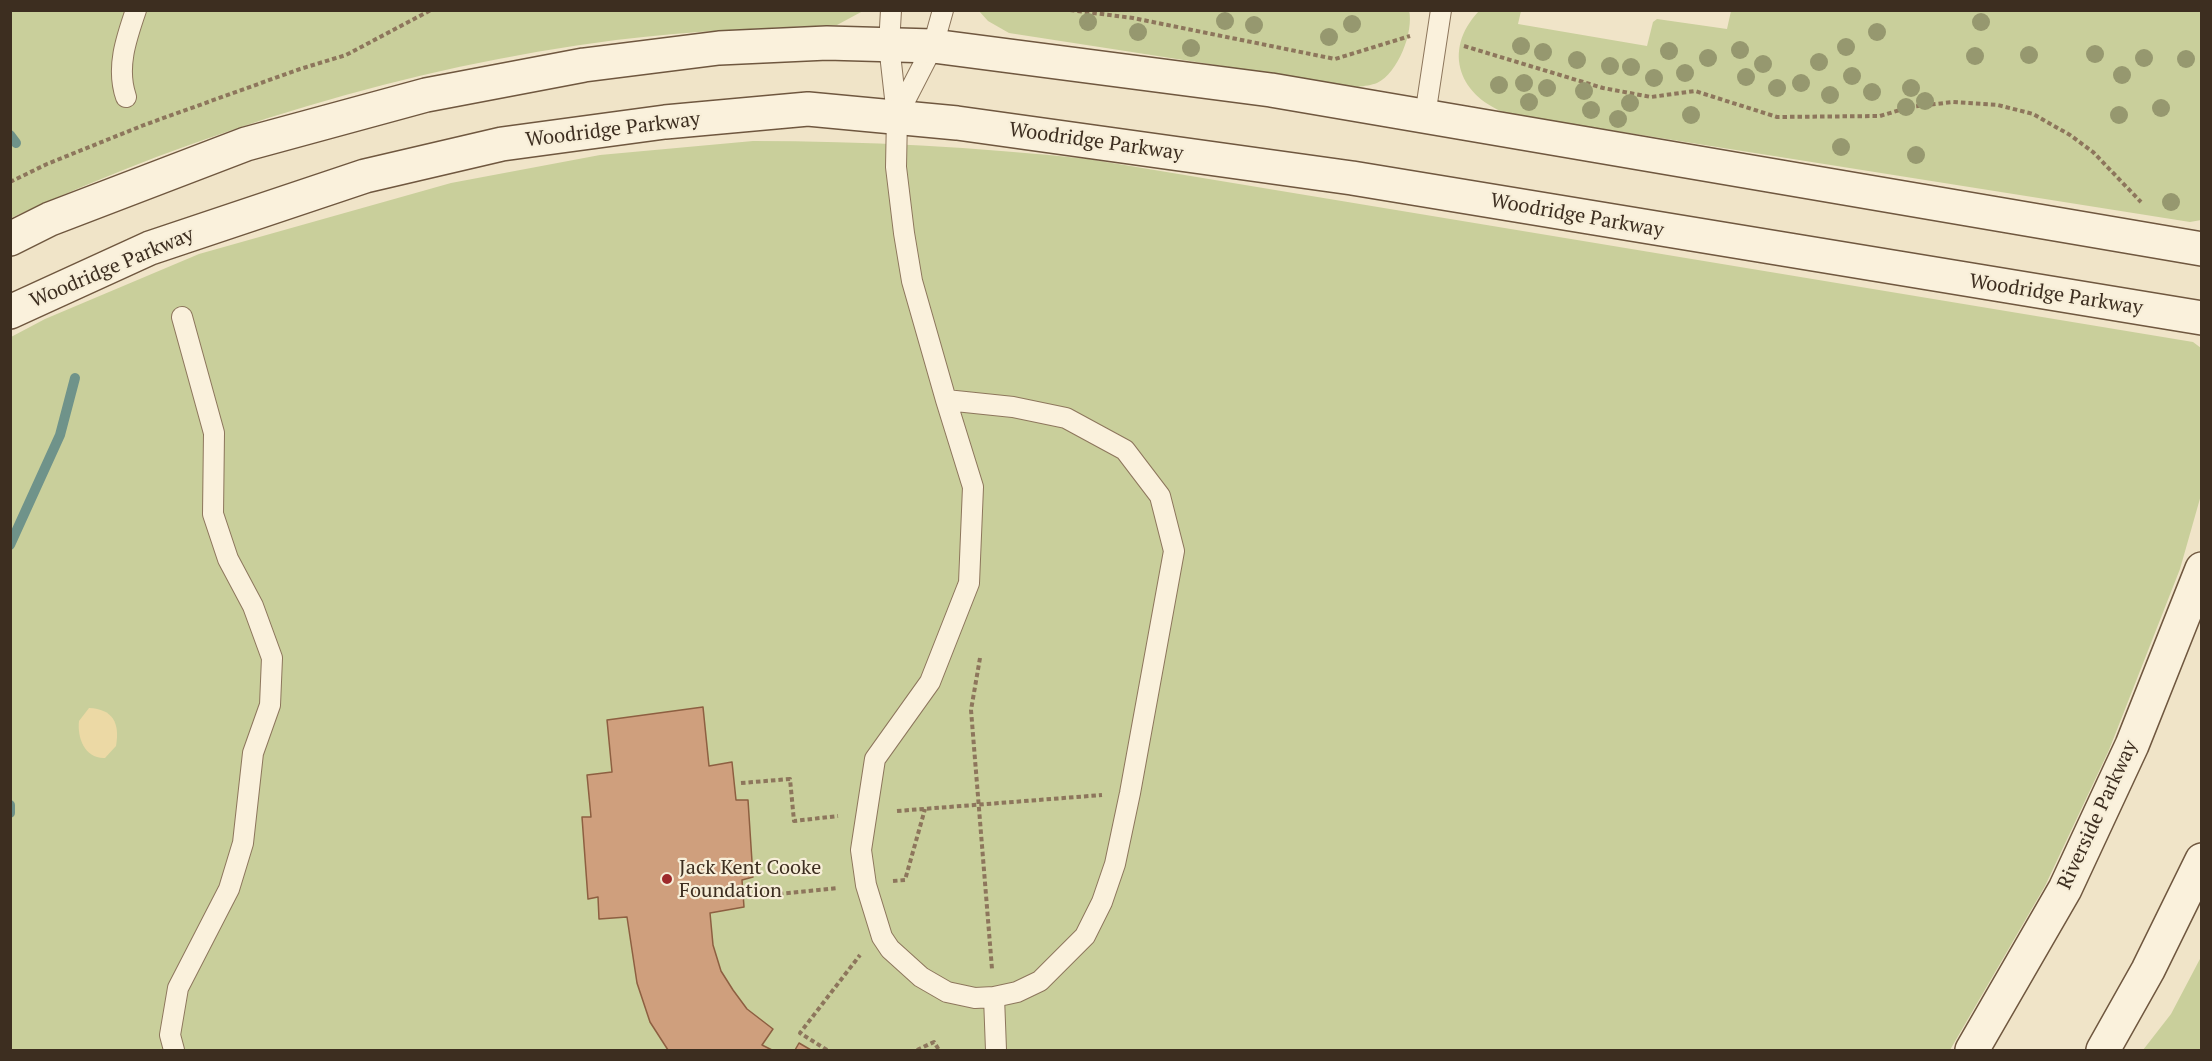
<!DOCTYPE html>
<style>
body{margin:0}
#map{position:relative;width:2212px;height:1061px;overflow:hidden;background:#f0e4c8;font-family:"PT Serif",serif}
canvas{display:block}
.frame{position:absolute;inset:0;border:12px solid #3d2e20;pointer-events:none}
</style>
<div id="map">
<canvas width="2212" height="1061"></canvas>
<div class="frame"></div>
</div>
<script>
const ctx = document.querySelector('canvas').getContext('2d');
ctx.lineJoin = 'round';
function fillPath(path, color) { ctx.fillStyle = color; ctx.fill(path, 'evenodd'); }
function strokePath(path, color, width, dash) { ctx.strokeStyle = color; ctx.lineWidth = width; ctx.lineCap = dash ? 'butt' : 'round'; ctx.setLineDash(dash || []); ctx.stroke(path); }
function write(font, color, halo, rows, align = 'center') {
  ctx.font = font + ' "PT Serif",serif'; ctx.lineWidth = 4.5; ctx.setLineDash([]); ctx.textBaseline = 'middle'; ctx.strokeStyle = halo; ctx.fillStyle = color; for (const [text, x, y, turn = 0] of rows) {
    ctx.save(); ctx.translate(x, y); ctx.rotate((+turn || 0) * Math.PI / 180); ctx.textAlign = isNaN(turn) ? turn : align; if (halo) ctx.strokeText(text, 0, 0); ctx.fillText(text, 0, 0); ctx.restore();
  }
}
fillPath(new Path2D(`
 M1409 10C1414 32 1398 73 1377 83 1372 85 1364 86 1358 87L1009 33 988 21 979 11Z
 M10 11H863L837 25C764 28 689 31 616 40 406 67 203 130 11 218Z
 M1479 11H1521L1518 24 1647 46 1653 22 1657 19 1727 29 1731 11H2201V220L2190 222 1509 114C1460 98 1441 51 1479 11Z
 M753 141C866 141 976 147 1088 159L2193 342 2201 348V495L2180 569 2109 750 2045 886 1950 1050H11V337L45 319 199 254 451 183 600 155Z
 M2201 957V1050H2143L2171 1014Z`), '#c9cf9b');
fillPath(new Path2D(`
 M89 708C113 709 120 723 116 746L105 758C85 759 77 738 79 721Z`), '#ecd9a5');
strokePath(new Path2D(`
 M10 135 16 143
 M10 545 60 435 75 378
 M10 805V813`), '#6f938a', 10);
const building = new Path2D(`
 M703 707 709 766 732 762 736 800H748L753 877 742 880 744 907 710 913 713 945 721 971 733 990 747 1009 773 1029 762 1045 772 1050H668L650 1022 637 983 627 917 599 919 598 897 588 899 582 817H591L587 775 612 772 607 720Z
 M799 1043 811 1050H795Z`);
fillPath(building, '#cf9f7d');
strokePath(building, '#8d5f41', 1.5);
const lane = new Path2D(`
 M891 10 889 45 897 116 896 167 904 233 912 281 946 400 973 487 969 583 930 682 875 759 861 850 866 885 882 937 890 949 921 977 947 992 975 998 994 997 1017 992 1040 981 1085 936 1102 902 1115 864 1130 793 1174 551 1160 496 1125 450 1066 418 1013 407 946 400
 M126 97C116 68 126 39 136 10
 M897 116 933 46 943 10
 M1425 116 1441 10
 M994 997 996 1050
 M174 1050 170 1035 178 988 229 889 243 843 253 753 270 705 272 658 253 606 228 559 213 514 214 433 182 317`);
const secondary = new Path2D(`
 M10 239 50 219 246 144 426 95 584 65 719 48 827 43 933 46 1271 90 2202 249
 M10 312 150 248 365 176 502 144 665 122 808 109 957 123 1352 178 2202 318
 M1972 1050 2065 889 2132 745 2202 569
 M2103 1050 2148 970 2202 860`);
strokePath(lane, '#8d765c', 22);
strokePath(secondary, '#6f573f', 36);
strokePath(new Path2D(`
 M1070 10 1133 18 1335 59 1410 36
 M1464 46 1603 88 1651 97 1695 91 1777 117 1880 116 1910 107 1953 102 1998 105 2033 114 2070 135 2093 152 2141 202
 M10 182 47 164 144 125 300 69 346 55 431 10
 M980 658 971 710 992 969
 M741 783 790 779 794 821 838 816
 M897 811 1102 795
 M893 881 905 880 925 809
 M749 897 838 888
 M827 1050 800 1033 860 955
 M917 1050 934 1042 939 1050`), '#8d765c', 4, [4.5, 3]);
strokePath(lane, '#faf1dc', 20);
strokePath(secondary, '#faf1dc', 33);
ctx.fillStyle = '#96986f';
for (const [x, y] of [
 [1225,21],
 [1088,22],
 [1981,22],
 [1352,24],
 [1254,25],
 [1138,32],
 [1877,32],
 [1329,37],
 [1521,46],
 [1846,47],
 [1191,48],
 [1740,50],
 [1669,51],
 [1543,52],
 [2095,54],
 [2029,55],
 [1975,56],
 [1708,58],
 [2144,58],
 [2186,59],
 [1577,60],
 [1819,62],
 [1763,64],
 [1610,66],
 [1631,67],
 [1685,73],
 [2122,75],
 [1852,76],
 [1746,77],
 [1654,78],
 [1524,83],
 [1801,83],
 [1499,85],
 [1547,88],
 [1777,88],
 [1911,88],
 [1584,91],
 [1872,92],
 [1830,95],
 [1925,101],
 [1529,102],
 [1630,103],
 [1906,107],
 [2161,108],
 [1591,110],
 [1691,115],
 [2119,115],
 [1618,119],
 [1841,147],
 [1916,155],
 [2171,202]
]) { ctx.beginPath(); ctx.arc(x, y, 9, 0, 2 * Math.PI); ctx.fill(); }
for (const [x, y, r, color] of [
 [667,879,6,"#9e2a2b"]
]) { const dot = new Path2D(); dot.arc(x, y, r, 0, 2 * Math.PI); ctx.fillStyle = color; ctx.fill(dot); strokePath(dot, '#f7eed8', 2); }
write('20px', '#3d2e20', '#f7eed8', [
 ["Woodridge Parkway",613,130,-7],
 ["Woodridge Parkway",1096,142,8],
 ["Woodridge Parkway",1577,216,10],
 ["Woodridge Parkway",112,268,-23],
 ["Woodridge Parkway",2056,295,9],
 ["Riverside Parkway",2098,815,-65]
]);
write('20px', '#3d2e20', '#f7eed8', [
 ["Jack Kent Cooke",679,868],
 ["Foundation",679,891]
], 'left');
</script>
